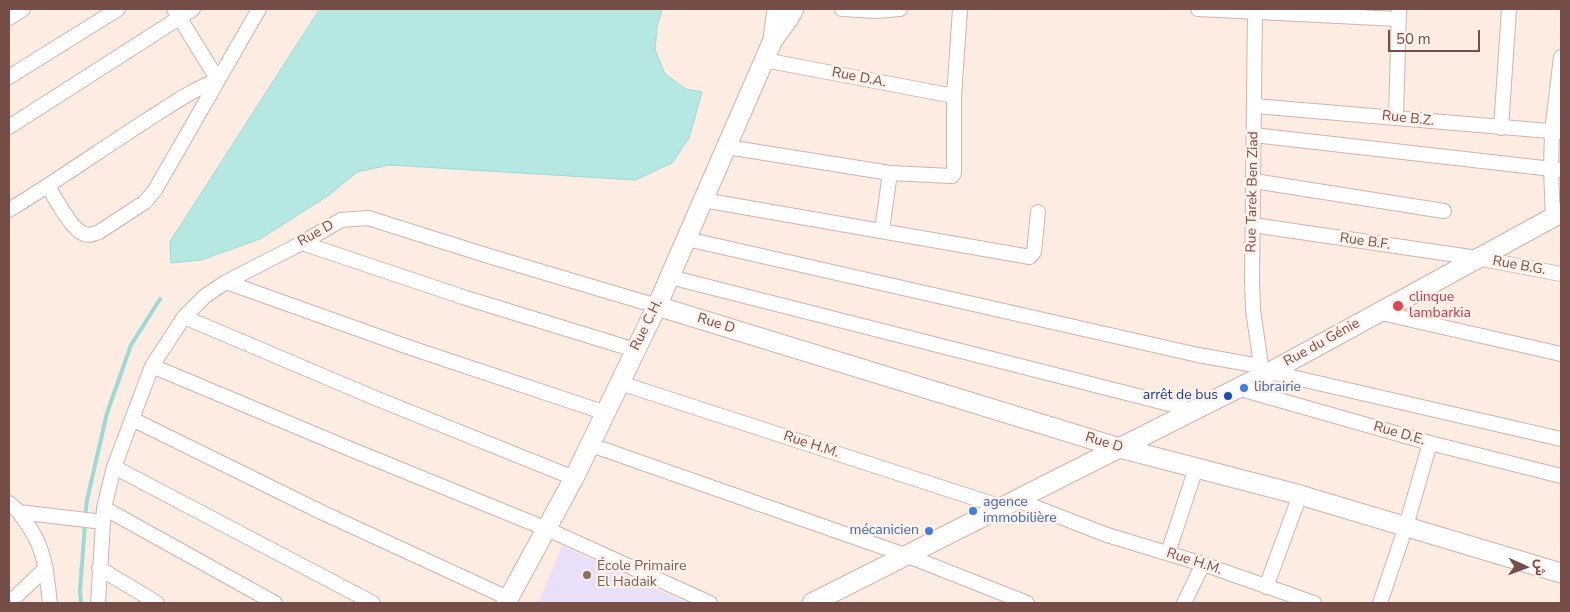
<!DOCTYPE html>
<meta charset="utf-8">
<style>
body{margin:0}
#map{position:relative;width:1570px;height:612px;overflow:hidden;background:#fdece2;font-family:"Nunito Sans",Vazirmatn,sans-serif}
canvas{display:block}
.frame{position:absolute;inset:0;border:10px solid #764d47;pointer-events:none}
.north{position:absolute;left:1500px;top:542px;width:50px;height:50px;-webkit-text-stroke:4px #fff1e9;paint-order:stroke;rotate:92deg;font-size:14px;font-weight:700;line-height:20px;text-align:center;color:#764d47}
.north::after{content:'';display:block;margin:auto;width:18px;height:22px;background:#764d47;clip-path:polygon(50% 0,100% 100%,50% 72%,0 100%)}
.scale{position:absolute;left:1388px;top:30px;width:92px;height:22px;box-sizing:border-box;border:2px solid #764d47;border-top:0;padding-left:6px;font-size:15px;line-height:18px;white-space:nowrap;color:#764d47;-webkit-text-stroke:4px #fff1e9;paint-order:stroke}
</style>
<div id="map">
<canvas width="1570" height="612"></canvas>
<div class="frame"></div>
<div class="north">ش</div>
<div class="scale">50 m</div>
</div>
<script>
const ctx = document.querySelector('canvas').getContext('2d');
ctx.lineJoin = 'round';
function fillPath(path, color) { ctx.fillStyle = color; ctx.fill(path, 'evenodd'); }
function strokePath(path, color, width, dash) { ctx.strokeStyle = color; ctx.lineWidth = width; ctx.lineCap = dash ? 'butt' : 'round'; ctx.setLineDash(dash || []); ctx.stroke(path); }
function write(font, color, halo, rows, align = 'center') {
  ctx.font = font + ' "Nunito Sans",sans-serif'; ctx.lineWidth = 5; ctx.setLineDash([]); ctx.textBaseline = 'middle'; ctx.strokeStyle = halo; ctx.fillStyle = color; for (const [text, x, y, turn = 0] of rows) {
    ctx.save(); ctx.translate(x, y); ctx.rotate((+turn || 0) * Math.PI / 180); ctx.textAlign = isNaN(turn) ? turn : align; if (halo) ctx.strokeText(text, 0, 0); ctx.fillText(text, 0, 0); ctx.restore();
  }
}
fillPath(new Path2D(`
 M562 546 687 603H538Z`), '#eadff9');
const water = new Path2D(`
 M320 9H662L657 27 655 50 665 74 686 89 702 92 689 138 672 163 635 180 389 165 357 172 329 195 260 239 201 260 171 263 170 242Z`);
fillPath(water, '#b5e7e3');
strokePath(water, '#9bdad5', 1);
strokePath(new Path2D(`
 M85 517 87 500 107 413 131 345 160 299
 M81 603 80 590 85 524`), '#9bdad5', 4);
const street = new Path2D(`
 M842 9 876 11 900 9
 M1198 9 1398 19
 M1255 9 1252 280 1253 310 1262 372
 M9 18 23 9
 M764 60 954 96
 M9 77 118 9
 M1255 106 1561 132
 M1396 117 1399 9
 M9 127 193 9
 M1501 128 1509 9
 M1254 135 1561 170
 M727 147 890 173 952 176 954 173V96L960 9
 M1254 181 1444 211
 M48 186C55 198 71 229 84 234 90 236 93 234 99 232L145 202 155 190 259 9
 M703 200 1030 257 1034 252 1038 212
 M9 210C55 182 99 151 144 122 168 107 191 90 218 80L174 9
 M1553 218 1551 169 1552 132 1561 57
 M1253 225 1477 258 1561 274
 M882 230 890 173
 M687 239 1198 355 1260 366
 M302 243 466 298 635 350
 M670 277 1193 410
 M226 282 411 348 606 413
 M1377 312 1561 354
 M184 317 375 398 574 478
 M152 366 350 449 547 529 710 603
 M1270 372 1561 439
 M620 383 1002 507
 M1237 388 1430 443 1561 476
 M132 419 321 512 508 598
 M591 445 908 556 1027 603
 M114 467 373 603
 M1017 500 1107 535 1203 564 1314 603
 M9 503 19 512 103 522
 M104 508 275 603
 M19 512C24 520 30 527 34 535 46 556 47 580 50 603
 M1168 553 1196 468
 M99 568 157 603
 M1266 587 1300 495
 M9 603 46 568
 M98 603 104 508 114 467 152 366 184 317 205 296 226 282 302 243 341 220 368 218 492 257 657 306
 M1184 603 1203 564
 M1380 603 1406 526 1430 443`);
const secondary = new Path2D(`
 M773 39 777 9
 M657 306 1120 448 1300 495 1561 573
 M506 603 574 478 657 306 773 40 789 18 794 9
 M812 603 1270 372 1561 213`);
strokePath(street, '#d1b3ab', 16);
strokePath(secondary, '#d4b1a8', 21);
strokePath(street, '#fff', 14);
strokePath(secondary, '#fff', 19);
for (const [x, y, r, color] of [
 [1398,306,6,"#e0444e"],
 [1244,388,5,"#3f7fe0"],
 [1228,396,5,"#1a4fb4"],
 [973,511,5,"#3f7fe0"],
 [929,531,5,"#3f7fe0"],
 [587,575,5,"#8d6e63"]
]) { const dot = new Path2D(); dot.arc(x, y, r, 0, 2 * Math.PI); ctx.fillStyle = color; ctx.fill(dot); strokePath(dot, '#fff1e9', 2); }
write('14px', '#764d47', '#fff1e9', [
 ["Rue D.A.",859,78,11],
 ["Rue B.Z.",1408,119,6],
 ["Rue Tarek Ben Ziad",1253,192,-89],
 ["Rue D",316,234,-29],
 ["Rue B.F.",1365,242,8],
 ["Rue B.G.",1519,266,10],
 ["Rue D",716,324,17],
 ["Rue C.H.",647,325,-64],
 ["Rue du Génie",1322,343,-29],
 ["Rue D.E.",1399,434,16],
 ["Rue D",1104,443,17],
 ["Rue H.M.",811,445,18],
 ["Rue H.M.",1194,562,18]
]);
write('14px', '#be3a42', '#fff1e9', [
 ["clinque",1409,298],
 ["lambarkia",1409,314]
], 'left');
write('14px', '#366cbe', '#fff1e9', [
 ["librairie",1254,388],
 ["agence",983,503],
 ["immobilière",983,519],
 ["mécanicien",919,531,"right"]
], 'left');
write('14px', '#164399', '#fff1e9', [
 ["arrêt de bus",1218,396]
], 'right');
write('14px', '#785e54', '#fff1e9', [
 ["École Primaire",597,567],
 ["El Hadaik",597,583]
], 'left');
</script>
